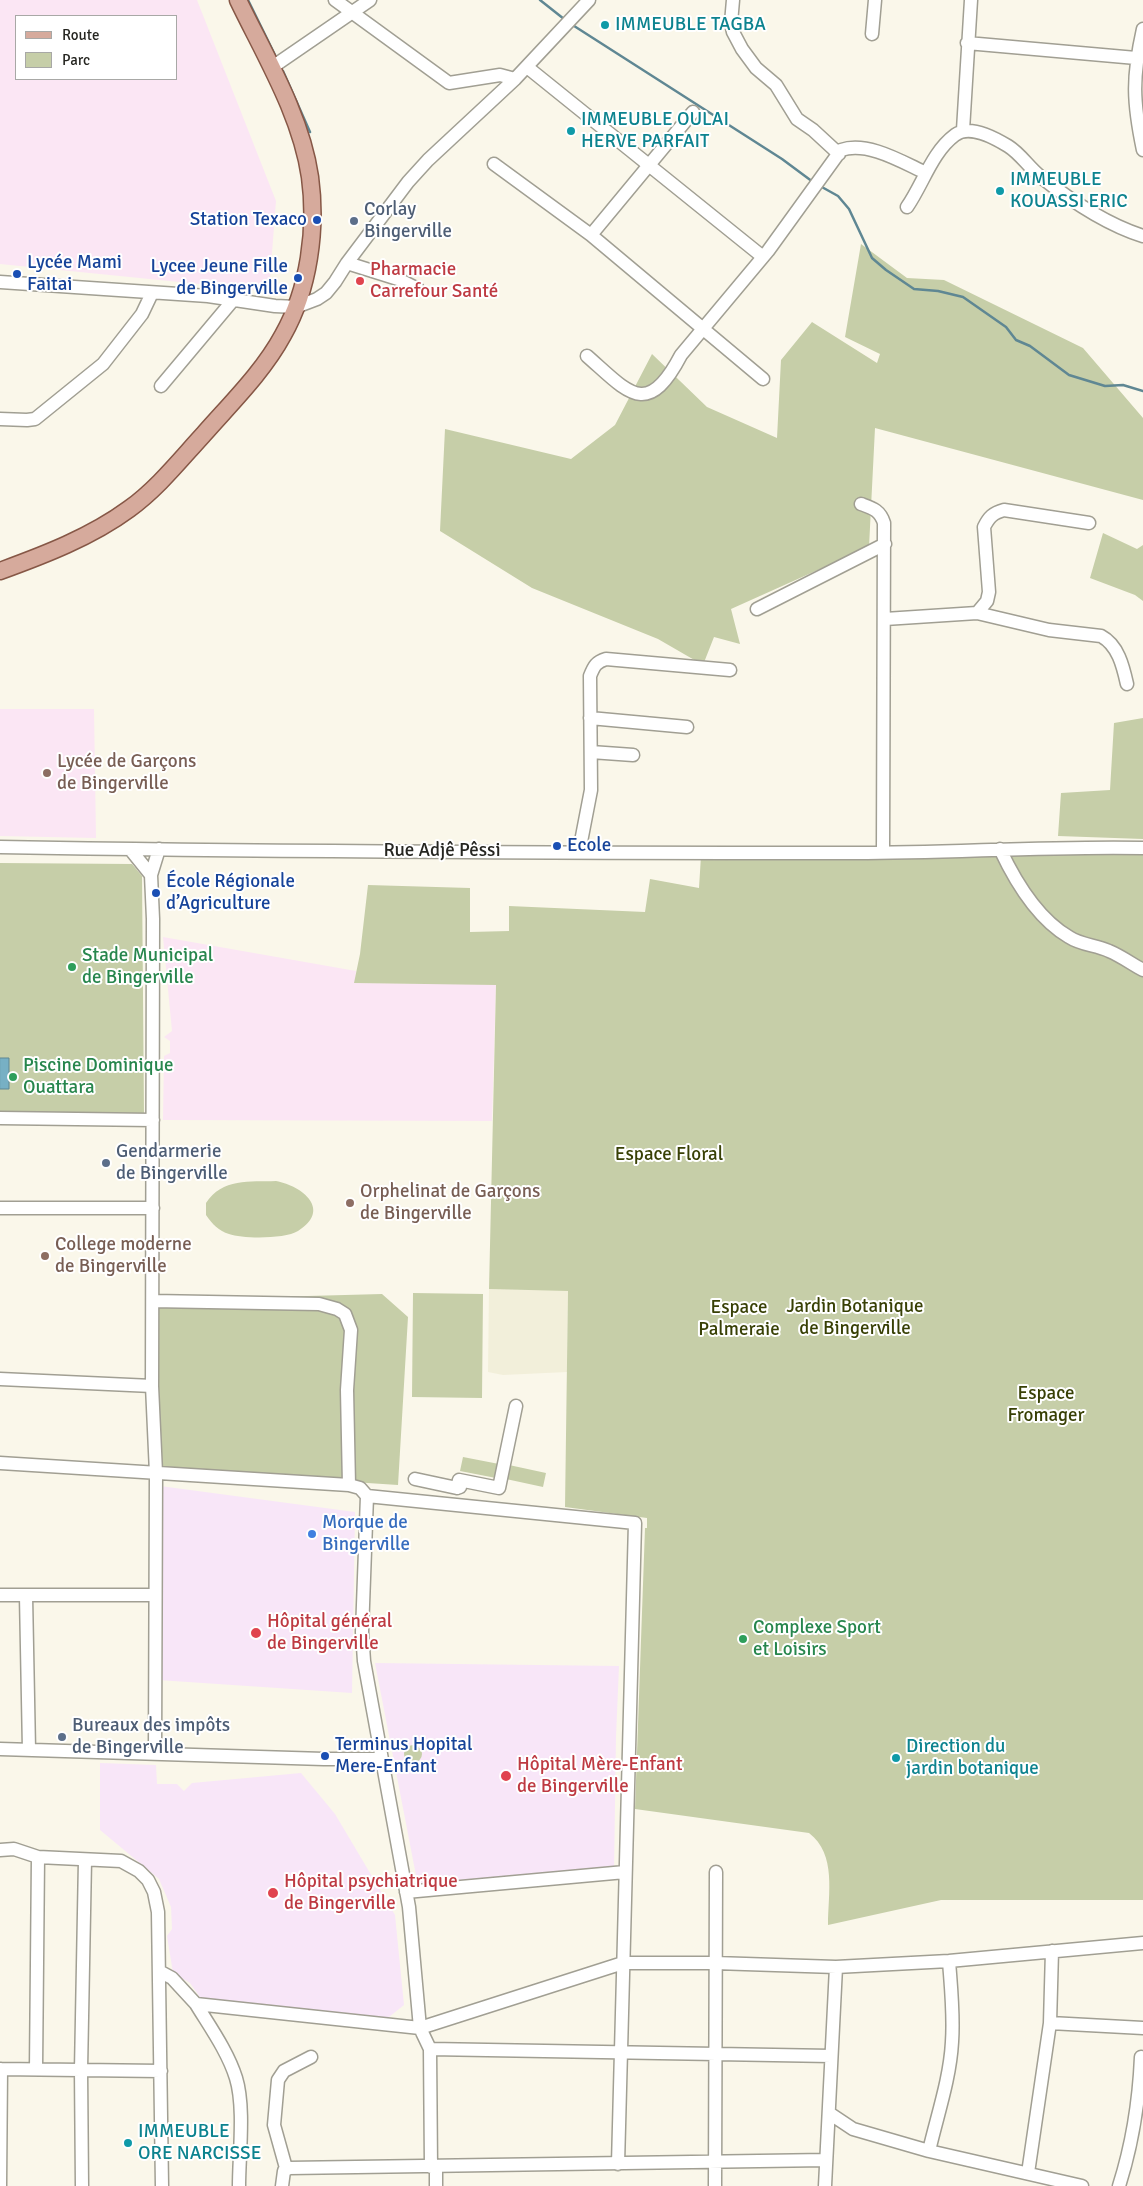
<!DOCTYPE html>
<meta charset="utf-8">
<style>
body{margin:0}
#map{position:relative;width:1143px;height:2186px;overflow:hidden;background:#faf7ea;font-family:Signika,sans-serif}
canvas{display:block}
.legend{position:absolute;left:15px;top:15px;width:162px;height:65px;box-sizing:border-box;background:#fff;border:1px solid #a8a8a6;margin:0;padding:6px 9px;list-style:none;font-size:15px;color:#262621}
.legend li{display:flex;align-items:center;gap:10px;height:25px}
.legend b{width:25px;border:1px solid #a8a8a6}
</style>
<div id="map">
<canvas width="1143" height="2186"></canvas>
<ul class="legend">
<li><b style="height:6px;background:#d6aa9c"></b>Route</li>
<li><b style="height:14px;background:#c6cea8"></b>Parc</li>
</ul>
</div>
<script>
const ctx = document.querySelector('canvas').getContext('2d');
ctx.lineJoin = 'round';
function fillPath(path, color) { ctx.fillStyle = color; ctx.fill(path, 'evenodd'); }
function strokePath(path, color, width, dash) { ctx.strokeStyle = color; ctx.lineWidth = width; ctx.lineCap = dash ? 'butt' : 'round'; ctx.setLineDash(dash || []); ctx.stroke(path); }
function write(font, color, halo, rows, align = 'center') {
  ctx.font = font + ' Signika,sans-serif'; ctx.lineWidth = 4; ctx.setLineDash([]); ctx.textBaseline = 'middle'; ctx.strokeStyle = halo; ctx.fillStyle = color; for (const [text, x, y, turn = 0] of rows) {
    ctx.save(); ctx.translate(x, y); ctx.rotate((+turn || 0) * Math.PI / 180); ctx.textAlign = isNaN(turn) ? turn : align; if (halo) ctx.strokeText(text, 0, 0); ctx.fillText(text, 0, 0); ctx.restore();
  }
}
fillPath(new Path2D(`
 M489 1289 568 1290 567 1372 503 1375 488 1372Z`), '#f2efda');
fillPath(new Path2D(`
 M0 0H197L276 201 269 291 0 264ZM176 16V79H16V16Z
 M0 709H94L96 838 0 836Z
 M163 937 356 971 355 983 496 984 492 1121 163 1120 164 1056 170 1053V1041L164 1037 172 1031Z`), '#fbe6f4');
fillPath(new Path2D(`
 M160 1486 355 1512 352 1693 158 1680Z
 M375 1663 619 1666 616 1737 614 1871 419 1891Z
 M100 1763 156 1765 157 1784H177L184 1791 192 1783 301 1773 335 1814 395 1915 404 2005 384 2021 202 2000 190 1983 173 1973 167 1936 172 1929 171 1907 159 1879 100 1830Z`), '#f8e6f8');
fillPath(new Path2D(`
 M861 244 907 278 944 280 1083 348 1143 418V500L875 428 869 547 731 609 740 644 714 637 703 665 658 639 532 588 440 531 445 429 571 459 615 425 652 354 707 407 777 438 781 360 812 322 877 363 880 354 845 337Z
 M1103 533 1137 549 1143 545V601L1135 595 1090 578Z
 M1143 718V839L1058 836 1061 793 1110 790 1114 723Z
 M1143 851V1900H941L828 1925C828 1894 837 1854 809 1833L635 1809 645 1528H647V1518L565 1507 568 1291 489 1289 496 985 354 983 360 954 368 885 470 888V932L509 931V906L645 912 650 879 699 888 701 856Z
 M0 863 132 864 142 876 144 1114 0 1111Z
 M276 1181C303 1186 332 1210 298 1231 285 1239 243 1239 229 1234 219 1231 212 1224 206 1215V1203C222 1178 250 1182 276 1181Z
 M413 1293 483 1294 482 1398 412 1397Z
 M382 1294 408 1317 398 1485 154 1469 159 1300Z
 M463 1457 499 1464 496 1478 460 1471Z
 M509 1465 546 1473 543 1487 506 1479Z
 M404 1754a9 9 0 1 1 18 0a9 9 0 1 1-18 0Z`), '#c6cea8');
const water = new Path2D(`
 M0 1058H9V1089H0Z`);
fillPath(water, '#77b0c4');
strokePath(water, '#5f8793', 1);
strokePath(new Path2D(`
 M248 0 276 57
 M540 0 564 19
 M571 24 782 159 813 182
 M283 71 310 132
 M820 186 838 196 849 209 872 258 886 270 914 289 938 291 963 297 1006 327 1016 340 1030 346 1069 375 1105 386 1123 385 1143 391`), '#5f8793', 2.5);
const minor = new Path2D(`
 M335 0 449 83 500 75 515 79
 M733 0 731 23 733 32 742 49 756 68 776 85 797 119 813 130 839 154
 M1143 29C1132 78 1133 102 1143 150
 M872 34 875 0
 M967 43 1136 58
 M527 67 763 257
 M271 68 370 0
 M963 130 971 0
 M494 164 591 235 763 379
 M907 207C923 184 932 152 955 135 969 124 995 138 1008 146 1021 154 1029 168 1041 177 1070 200 1108 225 1143 236
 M591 235 693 112
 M347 263 398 279 418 289
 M0 282 208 296 275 306 296 307 317 299 326 293 335 282 347 263 408 182 428 160 515 79 589 0
 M587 356C628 392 647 420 681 355L768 251 841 150C868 141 902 162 926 173
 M161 386 234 299
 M0 419 27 420 35 419 103 364 142 314 152 293
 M861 504C872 508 880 510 884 523L883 852
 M757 609 885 544
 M977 613 987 601 989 592 984 527C989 517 993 513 1004 510L1089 523
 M885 619 977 613 1049 630 1101 636C1118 645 1123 666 1127 684
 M590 718 687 727
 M591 752 633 755
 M0 847C285 852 571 853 856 853 952 853 1047 846 1143 848
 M130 849 151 875
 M1000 849C1015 881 1038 919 1069 937 1081 945 1096 945 1109 951 1121 956 1132 964 1143 970
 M579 852 591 790 590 676C594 666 596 662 606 659L730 670
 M0 1118 153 1120
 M0 1208H153
 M153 1301 319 1304 337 1309 345 1314 351 1330 347 1390 349 1485
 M0 1379 152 1386
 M0 1463 349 1485 360 1488 367 1496 635 1523 618 2164
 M415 1479 457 1488 460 1487
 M457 1488 459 1480 499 1488 516 1406
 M367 1496 362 1632 364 1661 409 1907 420 2028 430 2049 831 2056
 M0 1595H155
 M26 1596 29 1750
 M0 1749 324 1759H380
 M155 1753 156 1473 152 1386 153 919 151 875 159 849
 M0 1850 14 1849 38 1857 121 1861 139 1871 148 1880 154 1892 158 1912 162 2186
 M406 1892 625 1872
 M1052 1951 1050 2023 1143 2028
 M159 1971 172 1978 196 2004 420 2028 623 1963H715L836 1967 949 1961 1143 1943
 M196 2004C210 2027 228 2052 236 2078 245 2107 239 2155 239 2186
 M430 2049 431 2167
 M0 2069 161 2071
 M36 2069 38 1857
 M829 2113 853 2129 929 2151 1082 2186
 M929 2151C937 2116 950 2079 952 2042 954 2015 951 1988 949 1961
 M286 2168 274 2125 278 2080 284 2071 311 2057
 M1028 2173 1050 2023
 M0 2186 1 2069
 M82 2186 81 2070 85 1860
 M282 2186 284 2171 289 2168 826 2160
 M436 2186V2167
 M715 2186 716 1872
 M825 2186 836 1967
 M1119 2186C1133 2142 1139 2103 1141 2057`);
const major = new Path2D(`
 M0 571C44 555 91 537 129 509 157 489 180 460 203 435 231 403 263 372 283 335 309 289 317 229 310 177 301 115 265 56 238 0`);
strokePath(minor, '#a19f93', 15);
strokePath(major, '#865746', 19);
strokePath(minor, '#fff', 12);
strokePath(major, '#d6aa9c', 16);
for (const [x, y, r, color] of [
 [605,25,5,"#0f9aa8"],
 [571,131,5,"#0f9aa8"],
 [1000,191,5,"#0f9aa8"],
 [317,220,5,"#1a4fb4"],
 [354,221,5,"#5c6f8a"],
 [17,274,5,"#1a4fb4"],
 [298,278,5,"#1a4fb4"],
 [360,281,5,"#e0444e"],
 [47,773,5,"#8d6e63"],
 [557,846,5,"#1a4fb4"],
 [156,893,5,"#1a4fb4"],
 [72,967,5,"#2e9e5b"],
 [13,1077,5,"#2e9e5b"],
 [106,1163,5,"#5c6f8a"],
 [350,1203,5,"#8d6e63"],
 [45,1256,5,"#8d6e63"],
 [312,1534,5,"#3f7fe0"],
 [256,1633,6,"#e0444e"],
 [743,1639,5,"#2e9e5b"],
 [62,1737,5,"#5c6f8a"],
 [325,1756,5,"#1a4fb4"],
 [896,1758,5,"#0f9aa8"],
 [506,1776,6,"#e0444e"],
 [273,1893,6,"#e0444e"],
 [128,2143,5,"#0f9aa8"]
]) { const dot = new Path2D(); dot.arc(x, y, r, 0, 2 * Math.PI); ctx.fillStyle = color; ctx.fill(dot); strokePath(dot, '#fff', 2); }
write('19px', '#0d838f', '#fff', [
 ["IMMEUBLE TAGBA",615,25],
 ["IMMEUBLE OULAI",581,120],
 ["HERVE PARFAIT",581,142],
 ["IMMEUBLE",1010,180],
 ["KOUASSI ERIC",1010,202],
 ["Direction du",906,1747],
 ["jardin botanique",906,1769],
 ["IMMEUBLE",138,2132],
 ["ORE NARCISSE",138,2154]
], 'left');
write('19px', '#4e5e75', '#fff', [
 ["Corlay",364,210],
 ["Bingerville",364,232],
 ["Gendarmerie",116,1152],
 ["de Bingerville",116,1174],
 ["Bureaux des impôts",72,1726],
 ["de Bingerville",72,1748]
], 'left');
write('19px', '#164399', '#fff', [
 ["Station Texaco",307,220,"right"],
 ["Lycée Mami",27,263],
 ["Faitai",27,285],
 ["Lycee Jeune Fille",288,267,"right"],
 ["de Bingerville",288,289,"right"],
 ["Ecole",567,846],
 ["École Régionale",166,882],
 ["d’Agriculture",166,904],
 ["Terminus Hopital",335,1745],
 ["Mere-Enfant",335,1767]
], 'left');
write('19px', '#be3a42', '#fff', [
 ["Pharmacie",370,270],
 ["Carrefour Santé",370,292],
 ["Hôpital général",267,1622],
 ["de Bingerville",267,1644],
 ["Hôpital Mère-Enfant",517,1765],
 ["de Bingerville",517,1787],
 ["Hôpital psychiatrique",284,1882],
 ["de Bingerville",284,1904]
], 'left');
write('19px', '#785e54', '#fff', [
 ["Lycée de Garçons",57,762],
 ["de Bingerville",57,784],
 ["Orphelinat de Garçons",360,1192],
 ["de Bingerville",360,1214],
 ["College moderne",55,1245],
 ["de Bingerville",55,1267]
], 'left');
write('19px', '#262621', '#fff', [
 ["Rue Adjê Pêssi",442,851]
]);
write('19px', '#27864d', '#fff', [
 ["Stade Municipal",82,956],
 ["de Bingerville",82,978],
 ["Piscine Dominique",23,1066],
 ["Ouattara",23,1088],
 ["Complexe Sport",753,1628],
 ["et Loisirs",753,1650]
], 'left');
write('19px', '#384005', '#fff', [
 ["Espace Floral",669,1155],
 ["Jardin Botanique",855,1307],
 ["de Bingerville",855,1329],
 ["Espace",739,1308],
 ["Palmeraie",739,1330],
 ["Espace",1046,1394],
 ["Fromager",1046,1416]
]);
write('19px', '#366cbe', '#fff', [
 ["Morque de",322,1523],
 ["Bingerville",322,1545]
], 'left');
</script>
